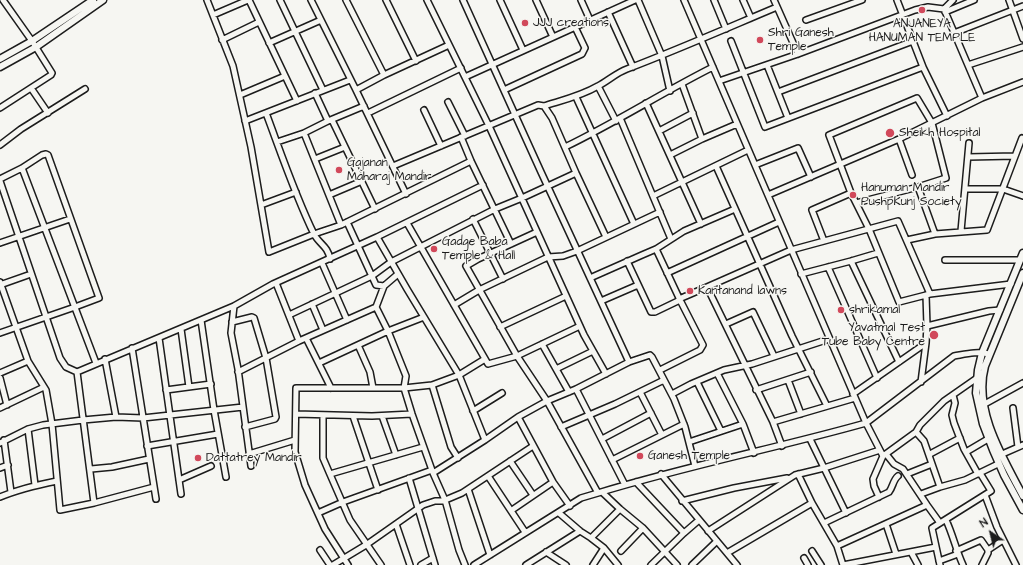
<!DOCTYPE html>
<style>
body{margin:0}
#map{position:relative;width:1023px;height:565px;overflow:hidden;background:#f6f6f2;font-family:"Architects Daughter",sans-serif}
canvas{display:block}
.north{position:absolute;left:971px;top:513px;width:40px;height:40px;-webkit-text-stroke:3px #f6f6f2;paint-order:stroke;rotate:325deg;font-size:11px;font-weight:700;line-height:16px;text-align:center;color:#1c1c1c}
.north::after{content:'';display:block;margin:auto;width:14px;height:18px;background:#1c1c1c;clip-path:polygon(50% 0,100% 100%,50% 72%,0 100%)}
</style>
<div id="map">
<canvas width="1023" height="565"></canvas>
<div class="north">N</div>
</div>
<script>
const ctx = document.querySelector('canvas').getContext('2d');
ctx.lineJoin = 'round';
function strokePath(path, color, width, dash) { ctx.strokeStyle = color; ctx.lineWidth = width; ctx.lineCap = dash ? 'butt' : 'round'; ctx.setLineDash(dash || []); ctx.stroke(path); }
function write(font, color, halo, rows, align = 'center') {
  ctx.font = font + ' "Architects Daughter",sans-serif'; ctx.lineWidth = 3; ctx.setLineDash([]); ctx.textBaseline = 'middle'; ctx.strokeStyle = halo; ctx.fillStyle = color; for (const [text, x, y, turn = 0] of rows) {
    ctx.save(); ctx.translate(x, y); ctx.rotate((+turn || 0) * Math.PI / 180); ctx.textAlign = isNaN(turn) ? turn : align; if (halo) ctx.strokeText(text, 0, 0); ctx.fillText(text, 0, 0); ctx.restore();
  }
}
const minor = new Path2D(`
 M207 0 233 66 251 147 269 252 314 234 341 225 471 161
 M249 0 297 101
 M280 0 323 90
 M311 0 356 90 384 75 449 45
 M346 0 384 75
 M386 0 416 61
 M427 0 489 126 584 335 606 374
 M463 0 541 172 629 362
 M500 0 523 50
 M536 0 553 37
 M581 0 590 20
 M638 0 662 56 670 91
 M684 0 866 423 954 356C966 354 977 351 989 354
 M714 0 726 29
 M743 0 751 18
 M774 0 798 54
 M897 0 923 67 947 116
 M1009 0 1023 39
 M944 9 982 98
 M944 9 953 0
 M608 12 633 67
 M945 12 974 0
 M213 15 248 0
 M806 20 862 0
 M954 33 1023 6
 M222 40 259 22
 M731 41 765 127 923 67
 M269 43 321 20
 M767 65 788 118
 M968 65 1023 47
 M465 77 635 0
 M719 81 798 54 915 10 928 7 944 9
 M682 84 702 139
 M598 86 616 121
 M31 88 48 113
 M356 90 406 194
 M504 90 582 54 585 48 575 27
 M778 92 913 41
 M315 93 328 121
 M240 95 285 76
 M576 97 634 224
 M448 102 465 136
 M646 103 701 224
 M544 106C563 100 581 96 598 86 608 81 616 73 627 69 677 50 727 28 777 7
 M0 108 51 75 52 73 32 41 3 0
 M424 110 441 146
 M266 113C281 153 295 195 314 234 319 244 328 246 330 259
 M368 113 461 68
 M620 118 671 239
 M332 120 375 209
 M245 121 350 80
 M659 131 693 113
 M304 133 341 225
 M461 137 471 161 511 244
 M899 139 912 175
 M277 142 304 133 328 121 364 106
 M0 145 21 129 85 89
 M565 147C615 123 663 92 713 67
 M670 155 702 139 737 124
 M968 157 1015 156
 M315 159 345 147
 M755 165 798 148 811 177
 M393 166 538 105 544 106 552 118 576 173 606 237
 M716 166 792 336 827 406
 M22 168 96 363
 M0 179 22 168 42 155 46 154 48 155 99 298 75 307 0 333
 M0 181 60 358 66 367 77 372 234 306 273 284 377 237 407 289 459 375 485 440 518 417 547 401 598 493C686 466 777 448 866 423L883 456
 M918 187 935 234
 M965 189H1003L1023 196
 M329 195 362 181
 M768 195 899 139 982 98 1023 82
 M653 196 748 150
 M856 203 918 187 946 178 932 123 917 98 829 135 851 193 869 229 899 302 930 294 1011 284
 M261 205 296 192
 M473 219 503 279
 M347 222 376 285 384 286 376 307 388 331 406 376 404 388 412 414 433 473 445 500 459 550 465 565
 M407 223 488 364 517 356 580 326
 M961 231 969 143
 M537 232 478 259 466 266 517 356 547 401 576 389 629 362 650 355 652 357 674 399 685 427 695 466
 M377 237 483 185
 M907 240 935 234 987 230 1022 138
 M824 241 812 210 851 193
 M0 243 70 219
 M656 249 680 300 703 345 700 350 660 370
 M945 260H1020
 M627 261 651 312H655L680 300
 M851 261 899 362
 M322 263 347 320
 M828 267 877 378
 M667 273 779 222
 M801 274 851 261 878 253
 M590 278 642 255 656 249 684 231 735 209
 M0 282 28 361 46 390 52 424 60 510 94 503 154 487
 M276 283 299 341
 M0 285 31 274
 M384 286 398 274
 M707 287 773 422 782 446
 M926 295 927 326
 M679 299 707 287 791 250 898 221 930 294
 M601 301 638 285
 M312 304 323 330
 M454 305 479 290 548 257 563 256 577 251 660 212
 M234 306 231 333 238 369 251 466
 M289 315 372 276 391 262 495 209 522 198 576 173
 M201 320 214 410 226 477
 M232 322 252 317 254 318 266 358 276 417 275 419 245 427
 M726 324 753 312 774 356
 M500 327 566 296
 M181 329 189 387
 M159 338 181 494
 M306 338 331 388
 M542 344 569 392
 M358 345 370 372 373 388
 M132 348 156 499
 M105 359 116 417
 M319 363 388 331 424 317
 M556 369 593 351
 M77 372 94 503
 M238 372 299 341 376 307
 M0 373 28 361
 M717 373 743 424 754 453
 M0 378 7 405
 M788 380 801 414
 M697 382 721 431
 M921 382 926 343
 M432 385 451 447 458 458
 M576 389 625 485
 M166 390 211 384
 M756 390 811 372
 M640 392 662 435
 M672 394 691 384 724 370 752 364 829 339
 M853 394 926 343 927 326 989 311 1000 310
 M953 395 955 403 952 415 954 423 964 449 978 474
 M981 406 1023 383
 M0 408 44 387
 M1013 408 1018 447
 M473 411 502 393
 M296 414 372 416 412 414
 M323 415V458L329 472 350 520 381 565
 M353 416 378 490
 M382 416 396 455
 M518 417 553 482 570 506
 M773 422 855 398
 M561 427 615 404 664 380
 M28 429 35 485
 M916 432 924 441 940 487
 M602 439 651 413
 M810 439 846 513
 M4 440 11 492
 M689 442 743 424
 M0 443 28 429 43 425 83 420 116 417 143 418 243 407
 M147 446 218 434
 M966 452 988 439
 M249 454 295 440
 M886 454 894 464 903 469 927 505 940 523
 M930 454 960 438
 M1000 455 1023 445
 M612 460 684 424
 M510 461 533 495
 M0 468 8 465
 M91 469 112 467 149 459
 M433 473 485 440
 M330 474 423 447
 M661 474 737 565
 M798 474 812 503 837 546 843 565
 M907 474 932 464
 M488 476 525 532
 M409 478 435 565
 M179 480 211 466
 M636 482 684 533
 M468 489 490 555
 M602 492 620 509 643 528 677 565
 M921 494 940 487 965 480 998 464
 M985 495 997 527 1016 565
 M0 497C19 489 37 485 57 481
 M879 497 874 486 873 479 883 456 916 432 920 425 944 401 977 378
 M682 501 734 488 787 478
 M512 510 553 482
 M318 513 343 502 432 470
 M559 513 580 531 591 538 620 509
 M946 520C953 535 956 550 963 565
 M824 523 889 492C893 487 893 480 898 476
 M396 524 410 565
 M886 524 896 554
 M708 531 795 475 824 468 880 450
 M591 538 604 548 618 565
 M837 546 927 505
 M320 550 330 565
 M621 551 643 528
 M812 551 821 565
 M956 551 981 540 988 550
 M546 552 566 565
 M911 552 918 565
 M727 553 812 503
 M804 558 808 565
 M939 561 958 554
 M333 565 366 545 423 505 435 501H443L462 493 533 446
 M348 565 325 529 305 485 295 452 296 388H404L432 385 459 375 485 359
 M421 565 433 558
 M474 565 581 498 598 493
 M526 565 580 531
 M593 565 604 548
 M651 565 684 533 699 520
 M692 565 717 541
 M843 565 936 547
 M940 565 932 528 991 491 980 473
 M982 565 988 553V550L1003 540`);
const major = new Path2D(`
 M0 59 32 41 93 0
 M0 67 36 47 103 0
 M1023 253 982 353 978 370 976 393 983 424 993 450 1004 475 1023 510
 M1023 273 985 366C973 410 1003 458 1023 496`);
strokePath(minor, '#1c1c1c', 8);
strokePath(major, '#1c1c1c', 9);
strokePath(minor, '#f6f6f2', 5);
strokePath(major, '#f6f6f2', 6);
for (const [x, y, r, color] of [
 [922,10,4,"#d1495b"],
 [525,23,4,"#d1495b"],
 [760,40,4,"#d1495b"],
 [890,133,5,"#d1495b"],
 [339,170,4,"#d1495b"],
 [853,195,4,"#d1495b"],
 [434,249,4,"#d1495b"],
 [690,291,4,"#d1495b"],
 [841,310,4,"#d1495b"],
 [934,335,5,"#d1495b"],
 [640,456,4,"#d1495b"],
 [198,458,4,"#d1495b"]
]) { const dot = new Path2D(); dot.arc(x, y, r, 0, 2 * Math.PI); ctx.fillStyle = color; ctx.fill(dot); strokePath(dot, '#f6f6f2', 1.5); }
write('12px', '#1c1c1c', '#f6f6f2', [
 ["JJJ creations",533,23],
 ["ANJANEYA",922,24,"center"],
 ["HANUMAN TEMPLE",922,38,"center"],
 ["Shri Ganesh",768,33],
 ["Temple",768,47],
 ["Sheikh Hospital",899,133],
 ["Gajanan",347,163],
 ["Maharaj Mandir",347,177],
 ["Hanuman Mandir",861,188],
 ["PushpKunj Society",861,202],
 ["Gadge Baba",442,242],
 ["Temple & Hall",442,256],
 ["Kantanand lawns",698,291],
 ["shrikamal",849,310],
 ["Yavatmal Test",925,328,"right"],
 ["Tube Baby Centre",925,342,"right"],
 ["Ganesh Temple",648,456],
 ["Dattatrey Mandir",206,458]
], 'left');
</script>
